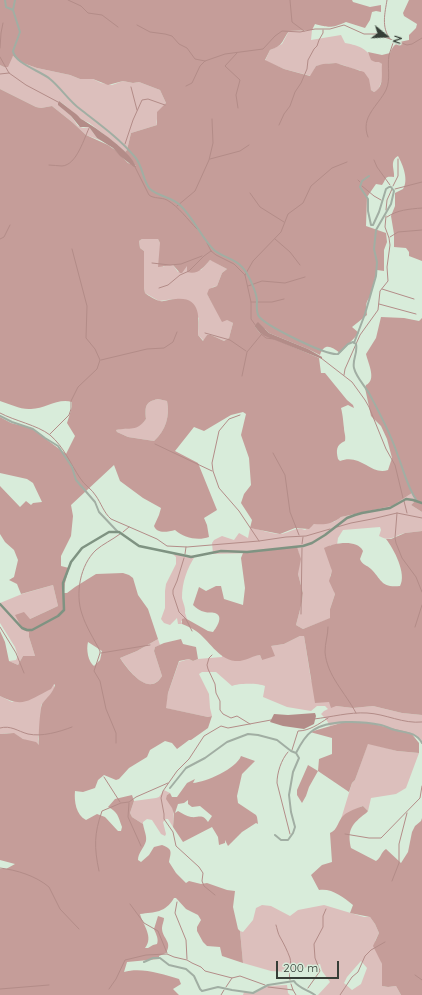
<!DOCTYPE html>
<style>
body{margin:0}
#map{position:relative;width:422px;height:995px;overflow:hidden;background:#d8ecda;font-family:Quicksand,sans-serif}
canvas{display:block}
.north{position:absolute;left:366px;top:16px;width:40px;height:40px;-webkit-text-stroke:3px #d8ecda;paint-order:stroke;rotate:108deg;font-size:11px;font-weight:700;line-height:16px;text-align:center;color:#363e37}
.north::after{content:'';display:block;margin:auto;width:14px;height:18px;background:#363e37;clip-path:polygon(50% 0,100% 100%,50% 72%,0 100%)}
.scale{position:absolute;left:276px;top:961px;width:63px;height:18px;box-sizing:border-box;border:2px solid #363e37;border-top:0;padding-left:5px;font-size:12px;line-height:14px;white-space:nowrap;color:#363e37;-webkit-text-stroke:3px #d8ecda;paint-order:stroke}
</style>
<div id="map">
<canvas width="422" height="995"></canvas>
<div class="north">N</div>
<div class="scale">200 m</div>
</div>
<script>
const ctx = document.querySelector('canvas').getContext('2d');
ctx.lineJoin = 'round';
function fillPath(path, color) { ctx.fillStyle = color; ctx.fill(path, 'evenodd'); }
function strokePath(path, color, width, dash) { ctx.strokeStyle = color; ctx.lineWidth = width; ctx.lineCap = dash ? 'butt' : 'round'; ctx.setLineDash(dash || []); ctx.stroke(path); }
fillPath(new Path2D(`
 M312 30 311 40 341 35 345 43C361 46 366 48 375 62H380L382 64V80L378 90 374 92 371 90 360 70C352 70 346 65 338 64 332 62 323 65 316 66L311 76 284 69 265 61 270 50 282 44 289 31Z
 M13 56 20 62 37 68 70 75 80 79H93L101 83 112 85 123 81 133 83 139 82 160 90 166 103C162 109 155 117 157 125L131 133 127 150 125 152C115 142 103 134 92 125 89 122 84 121 81 119 73 113 67 106 59 101L63 109 71 116 78 126 83 128 89 127 97 138 102 141 86 135 72 122 52 106 41 108 36 107 0 89V65L4 67Z
 M154 238 158 239 160 243 163 267 167 265H173L178 272 188 264 201 270 210 260 213 261 227 269 222 273 217 286 213 287 207 294 220 316 233 323 229 338 224 341 211 335H207L204 341 198 335 199 318 174 299 159 301 145 293 144 288V251L140 248 139 241 142 239Z
 M158 399 167 401C170 416 166 430 154 441L128 437 117 432 116 430C128 427 138 430 146 419 145 406 145 402 158 399Z
 M412 493 416 500 411 505 422 512V531C416 532 411 532 405 533 394 535 392 543 379 536L381 530 380 527 343 530 338 538 337 545H330L332 572 330 576 335 594 330 609 331 618 303 629 296 625 302 602 303 593 298 574 299 552 213 554 212 543 214 540 222 536 234 540 239 533 248 538 250 528C260 529 270 534 281 534 290 533 295 526 305 530L314 524 334 522 341 517 391 506Z
 M173 554 195 556C187 569 182 582 182 598 183 603 186 608 185 613L187 619 181 621 182 624H178L177 618 170 625 164 623 161 619 165 608V591L166 584 176 564V557Z
 M53 585 58 606 30 619 29 637 35 656H23L18 665 9 661 16 660 18 656 15 647 0 623V603L22 594Z
 M300 636H304L311 680 329 702 336 706 353 708 373 706 402 713 422 715V741L415 735 341 723 330 726 326 719 321 714 324 711 328 709 325 706H317L311 711 287 707 263 697 265 686C259 683 238 683 232 686L216 672H202L199 674 209 694 210 708 212 716 208 717 165 708 168 693 179 662 189 659 193 661 198 659 222 657V655C238 665 244 657 260 655L262 660 271 646 284 644Z
 M158 639 160 645 155 647 154 651 162 676C148 698 129 670 120 658L137 651Z
 M54 683V689L51 694 41 705 40 728 38 739 39 746C35 744 24 740 21 738 13 732 10 733 0 734V696L12 702Z
 M368 743 397 751 419 753 406 788 396 794 371 798 368 811 363 806H362L345 815 341 819 352 783 355 780Z
 M164 790 170 793 167 795C168 801 170 803 172 807 175 812 173 821 173 827L168 819H166L163 822 166 834 165 836 161 834 152 820 147 819 143 822V824L132 817 130 813 134 801 156 798 159 797Z
 M262 905 271 906 290 916 298 910 324 905 364 917H370L375 924 379 933 375 941 382 964V986L388 987 396 986 401 995H318L330 982 322 971 320 964 287 972 271 971 243 963 240 931 243 932 253 920 256 908ZM361 961 367 968 361 984 352 990 344 983 347 977Z
 M287 985 288 993 290 995H243L244 992 255 993 267 986Z`), '#dcbfbc');
fillPath(new Path2D(`
 M0 0H352L353 2 370 7 381 5V12L376 11 372 12 370 20 365 28 346 22C331 28 331 28 315 24L312 30 289 31C281 42 284 45 270 50L265 60 284 69 310 76 316 66 323 64 336 63 364 72 369 79 371 90 374 92C385 87 381 73 382 64L379 62H375L371 60 368 52 382 55 390 53C394 43 398 42 409 40V35L416 28 417 24 404 16 403 13 409 0H422V261L409 256V252L406 248 394 247V234L391 216 395 206V193L403 189C409 180 403 165 398 156 389 161 395 170 394 177 384 176 387 178 382 185L376 184 367 197 366 226 386 233 387 242 384 250V271L377 270 370 297C365 302 366 308 367 315L352 327 359 333 340 353C331 346 324 343 320 355L308 349 269 333 265 329 255 327 260 333 319 358 321 373H325L347 400 353 405 354 408 348 405 341 408C343 416 343 420 344 428 344 433 346 435 345 441 336 445 336 450 338 459L340 461C361 453 371 476 388 470L392 458 387 439 381 426 371 416 365 388 366 385C377 380 368 363 366 354L376 338 381 317 404 318 419 321 422 318V512L411 505 416 500 412 493 392 506 341 517C332 524 325 525 314 524L309 529 295 528 280 534 250 528 252 520 241 503 244 494 251 485 249 458 241 435 246 414 243 412 231 415 204 431 194 427 175 451 198 463 217 510 204 518 207 525 209 537C198 541 184 538 175 530 167 532 157 534 154 526L159 515 161 508 143 498 120 481 114 465 71 505 73 516 71 536 61 556V566L69 568 65 583 64 593H67L75 587 96 574 123 573 129 575 133 578 138 595 148 609 158 639 137 651 120 658C128 670 149 698 162 676L154 651 155 647 164 643 181 639 183 644 196 647 198 659 193 661 189 659 179 661 178 664 168 693 166 708 208 717 212 716 208 728 191 740H189L177 749 172 743 165 741 150 750 147 757 129 768 119 779 116 780 104 775 98 780 95 788 83 792 75 791C74 801 76 815 86 820L97 814 105 817 118 831H121L122 827C118 816 118 812 108 807L115 799 132 795 134 801 130 813 132 817 143 824C144 830 147 836 146 841 144 848 138 853 138 860L141 862 149 855 154 847 162 845C173 849 171 852 169 862L176 873 186 883 189 881 201 884 207 883 227 890 235 891 233 907 238 929 240 931 243 963 222 956 220 947 207 946 203 942 197 931V927L201 920 198 915 186 909 176 898H174C165 913 155 912 140 914 143 925 154 937 145 948H148L153 945 157 944C159 939 156 934 154 929L158 916 164 918C164 921 162 925 162 928 162 939 173 941 166 953L159 956V959L127 962 124 972C141 967 162 974 179 979L181 984 173 989 179 995H0V869H6L15 864 0 860V734L14 733 23 739 36 742 39 745C38 740 40 708 42 704 47 697 53 693 55 685L54 684 51 689 47 691C26 702 22 707 0 696V631L5 642 9 661 18 665 23 656H35L29 637V632L23 630 15 615 24 612 30 619 58 606 53 585 21 594 17 584 9 580 14 577 18 560 14 550 5 542 0 534V486L20 507 26 501 31 505 33 503 42 502 33 483 27 479 0 473V417L11 423 31 428 66 454 75 436 67 423 72 407V402C57 398 45 409 31 409 21 410 10 404 0 401V89L36 107 41 108 52 106 72 122 86 135 108 145 115 150 128 163 136 166 125 152 127 150 131 133 157 125V112L166 103 160 90 139 82 133 83 123 81 108 85 93 79H80L70 75 37 68 20 62 13 56 8 67H4L0 65ZM142 239H158L160 243 158 267 173 265 180 273H182L187 266V272C198 275 203 268 210 260L227 269 222 273 217 286 209 289 207 294 222 322 227 320 233 323 229 338 224 341 211 335H207L203 341 198 335C199 317 201 297 176 299 170 299 165 302 160 301 155 300 149 296 145 293L144 288V251L140 248 139 241ZM158 399 167 401C170 416 166 430 154 441L128 437 117 432 116 430C130 427 137 432 146 419 145 406 145 402 158 399ZM88 642 102 651 100 660 94 666C88 662 86 649 88 642Z
 M422 531V715L402 713 373 706 353 708 336 706 331 708 329 702 315 703 304 636H300L284 644 271 646 275 656 262 660 260 655C252 656 244 662 235 661 218 659 209 640 196 631 192 628 187 626 182 624V619L185 618 208 631 213 632C217 627 224 616 215 613 211 612 208 613 205 612 200 611 196 608 193 605L199 587 206 591 216 586H221L224 599 243 605 245 588 241 558 243 553 297 547 301 559 298 574 303 593 302 602 296 625 303 629 330 618V609L335 594 329 581 332 571 324 548C334 543 357 539 363 551L360 559C362 565 367 565 371 569 382 580 381 588 400 586 407 574 394 549 386 539H391L405 533Z
 M341 723H368L404 731 411 733 419 743V753L397 751 368 744 355 780 352 783 349 792 318 771 309 787 306 796 302 803 297 795V790L308 765 318 771 319 759 332 754V738L310 732Z
 M241 756 255 761 242 774 237 796 238 803 256 815 257 817 258 824 256 823 242 832 228 846 225 840V843L219 845 218 837 212 827 183 842 173 827 174 814 172 808 166 799 167 795 170 793 172 797H177L187 783 195 779 193 783C206 782 236 769 241 756ZM188 800V804L192 807 200 806 212 816 208 822C202 813 199 818 191 817 186 816 182 813 178 811L175 813 178 804 184 803Z
 M363 806 368 811C366 814 364 814 361 817 349 827 348 834 351 848L376 861C381 858 381 852 386 849L401 863 408 852 412 832 415 826 421 821 422 818V995H401L396 986 388 987 382 986V964L373 946 379 933 375 924 370 917 350 913 353 905C343 897 332 888 319 890L311 875 322 865 332 862 330 833C338 830 338 820 344 815 349 811 357 808 363 806Z`), '#c59d99');
fillPath(new Path2D(`
 M59 101C65 105 70 110 76 114 79 116 80 119 83 120 96 128 132 152 136 167H134L120 156 113 148 97 138 89 127H80L71 116 58 105V103Z
 M258 322 269 333 308 349 322 357V359L265 336 260 333 255 327 256 324Z
 M315 713 316 716 314 724 304 729 283 726 270 722 274 714 288 715Z`), '#b38c88');
strokePath(new Path2D(`
 M68 0 81 6 88 13 102 15 118 27
 M290 0 292 22 304 31
 M387 0C385 13 381 27 390 39
 M137 25 150 32 165 34 172 36 179 44 187 48 195 59 205 61
 M0 48 1 33 3 23
 M237 53 225 66 240 80 236 95 238 108
 M0 57 9 73 26 85 58 102
 M0 74 9 73
 M186 86 192 83 200 66 205 61 225 54 263 49 275 36 282 31 300 32 315 29H330L344 25 364 34H376L407 45 412 44 422 38
 M131 87 137 110
 M279 125 284 114 290 106 295 92 301 83 307 69 308 60 314 49 317 46 319 40 323 33V30
 M368 137C360 117 378 106 386 90 391 79 387 67 389 55 390 51 392 47 393 43L395 42
 M125 144 133 120 142 100 148 99 165 105
 M210 159 240 151 249 145
 M374 160 377 167 390 185
 M49 165C53 165 58 166 62 166 77 165 84 138 90 126
 M135 167 149 195C154 199 161 197 167 200 179 207 187 219 197 229
 M358 180 360 182
 M362 186 374 196 381 200
 M393 186 398 176V159
 M395 189 422 182
 M250 193 260 207 284 222
 M177 206 195 191 209 160 213 143 212 119
 M386 210 387 200 392 189
 M387 217C397 210 409 209 422 208
 M390 237 398 232 422 230
 M0 239 4 237 10 225
 M275 239 290 252 300 265
 M207 243 211 251 216 255 234 264 245 275 251 302V319L256 326
 M152 263 170 265 181 264 202 256
 M245 275 253 261 281 232 288 214 303 203 311 186 332 168 347 162
 M248 286 262 281 285 283 305 277
 M159 288 168 285 180 275 189 271 204 256 211 251
 M382 289 414 299
 M251 302H272L284 299
 M379 304 416 314
 M205 333 230 340 246 351
 M261 334 266 338 274 339
 M321 358 352 382 365 400 369 407 386 449 395 465 403 498
 M101 360 147 349 164 348 173 342 177 332
 M344 375 345 369 360 335 378 310 380 291 388 281 387 267 390 245 389 238 385 227 386 216
 M242 376 247 352 261 335
 M0 413C15 421 37 425 50 435 64 447 70 463 80 478 84 485 92 489 96 496 101 503 104 513 111 519L157 539 167 546 187 547 259 541 286 537 306 536 330 529
 M240 415 229 419 219 431 212 463 213 471 219 488 239 511 259 541
 M50 434 69 415 71 409V401L78 387 97 369 100 360 95 349 86 338 87 306 72 249
 M155 444 212 471
 M273 453 285 475 290 512 299 535
 M404 501 407 513
 M397 513 395 538 396 543 402 558 416 577 422 592
 M337 527 351 523 372 519 397 513 422 518
 M123 532 129 527
 M302 544 303 537
 M185 554 186 547
 M184 558 177 581 173 590V594L179 612 186 619 192 631
 M301 614 302 548
 M0 627 16 653 24 673
 M328 627C328 635 325 643 325 652 327 676 345 692 356 713
 M415 627 422 605
 M101 653 150 645
 M212 655 209 658 207 665 208 669 215 684 216 693 220 701V710L223 714 231 718 237 716 250 724
 M314 719C332 717 349 712 367 713 386 714 403 724 422 722
 M0 728C11 725 17 731 28 734 42 737 59 732 72 727
 M116 743V733L106 709 100 681 94 671 100 653V651C94 639 86 627 82 614 75 594 80 565 96 550 103 544 112 540 120 534
 M292 750 298 731C309 731 319 724 328 718
 M288 752C281 760 277 773 277 783L290 834
 M104 777 120 802
 M129 803 128 817 141 846
 M345 834 369 838H381L420 798 422 786
 M0 868C17 870 36 876 49 887L60 909 79 929
 M99 871C94 847 94 834 102 811L121 803 129 802 136 797 168 783
 M392 881 399 863V844L407 813
 M215 895 204 886 202 881 203 873 199 867 176 846 173 832 164 819V814L161 798 163 791 177 771 189 759 204 736 221 726 228 728 271 720
 M177 902 175 913 186 940 187 959
 M130 904 144 923 158 931 167 953
 M276 925C277 928 278 934 280 937 284 944 287 950 290 958 292 965 288 972 290 980
 M415 975 422 980
 M291 984 293 990 296 995
 M226 987 232 978
 M268 987 293 990
 M308 988 320 971 315 958 314 944 323 927V916L326 909
 M0 989 49 985
 M109 989 116 979 125 960 146 955 167 954 174 957 187 960 192 963 201 967 205 971 232 978 240 976 265 985
 M221 995 224 990
 M340 995 352 977 358 972 365 956 371 950 385 942`), '#b38c88', 1);
strokePath(new Path2D(`
 M5 0 6 7 13 10
 M15 0 13 10 20 32 13 51C15 64 41 71 50 79 61 88 69 101 80 109 99 124 119 138 135 157 143 166 143 182 150 189 159 197 173 197 181 206 194 219 201 237 214 250 222 257 236 259 242 267 248 273 256 291 257 300 257 304 256 310 258 315 263 325 327 356 338 354L348 344 353 342 356 344C358 353 352 360 354 368 356 377 365 386 370 395 380 414 391 434 398 456 404 471 407 487 417 501
 M354 343 365 314 376 276 377 262 374 249 376 230 391 204 394 191 391 187H389L386 189 379 212 373 225H371L368 211V199L360 187 362 181 369 176
 M0 416 12 422 33 429 45 438 58 446 72 467 76 480 95 502 99 512 117 531
 M296 753C300 745 305 736 312 731 328 719 363 721 381 725 386 726 390 729 395 730 406 733 416 732 422 743
 M170 788 186 768 205 758 227 742 248 734 258 735 277 740 291 751 296 753 299 758 293 772 289 795 291 812 295 827 293 833 288 840H281L275 835
 M144 962 153 958H160L169 965 186 969 194 976 200 989 202 991 218 987 232 990 253 993 268 985 294 981C298 988 308 990 315 995`), '#a1aea3', 2);
strokePath(new Path2D(`
 M0 604 22 628 27 630H32L58 616 64 610 63 583 71 562 82 548 109 532H119L139 546 187 556 191 557 221 551 247 552 303 546 312 543 325 535 347 518 355 515 362 513 390 508 406 499 413 500 422 503`), '#7f9382', 2.5);
</script>
